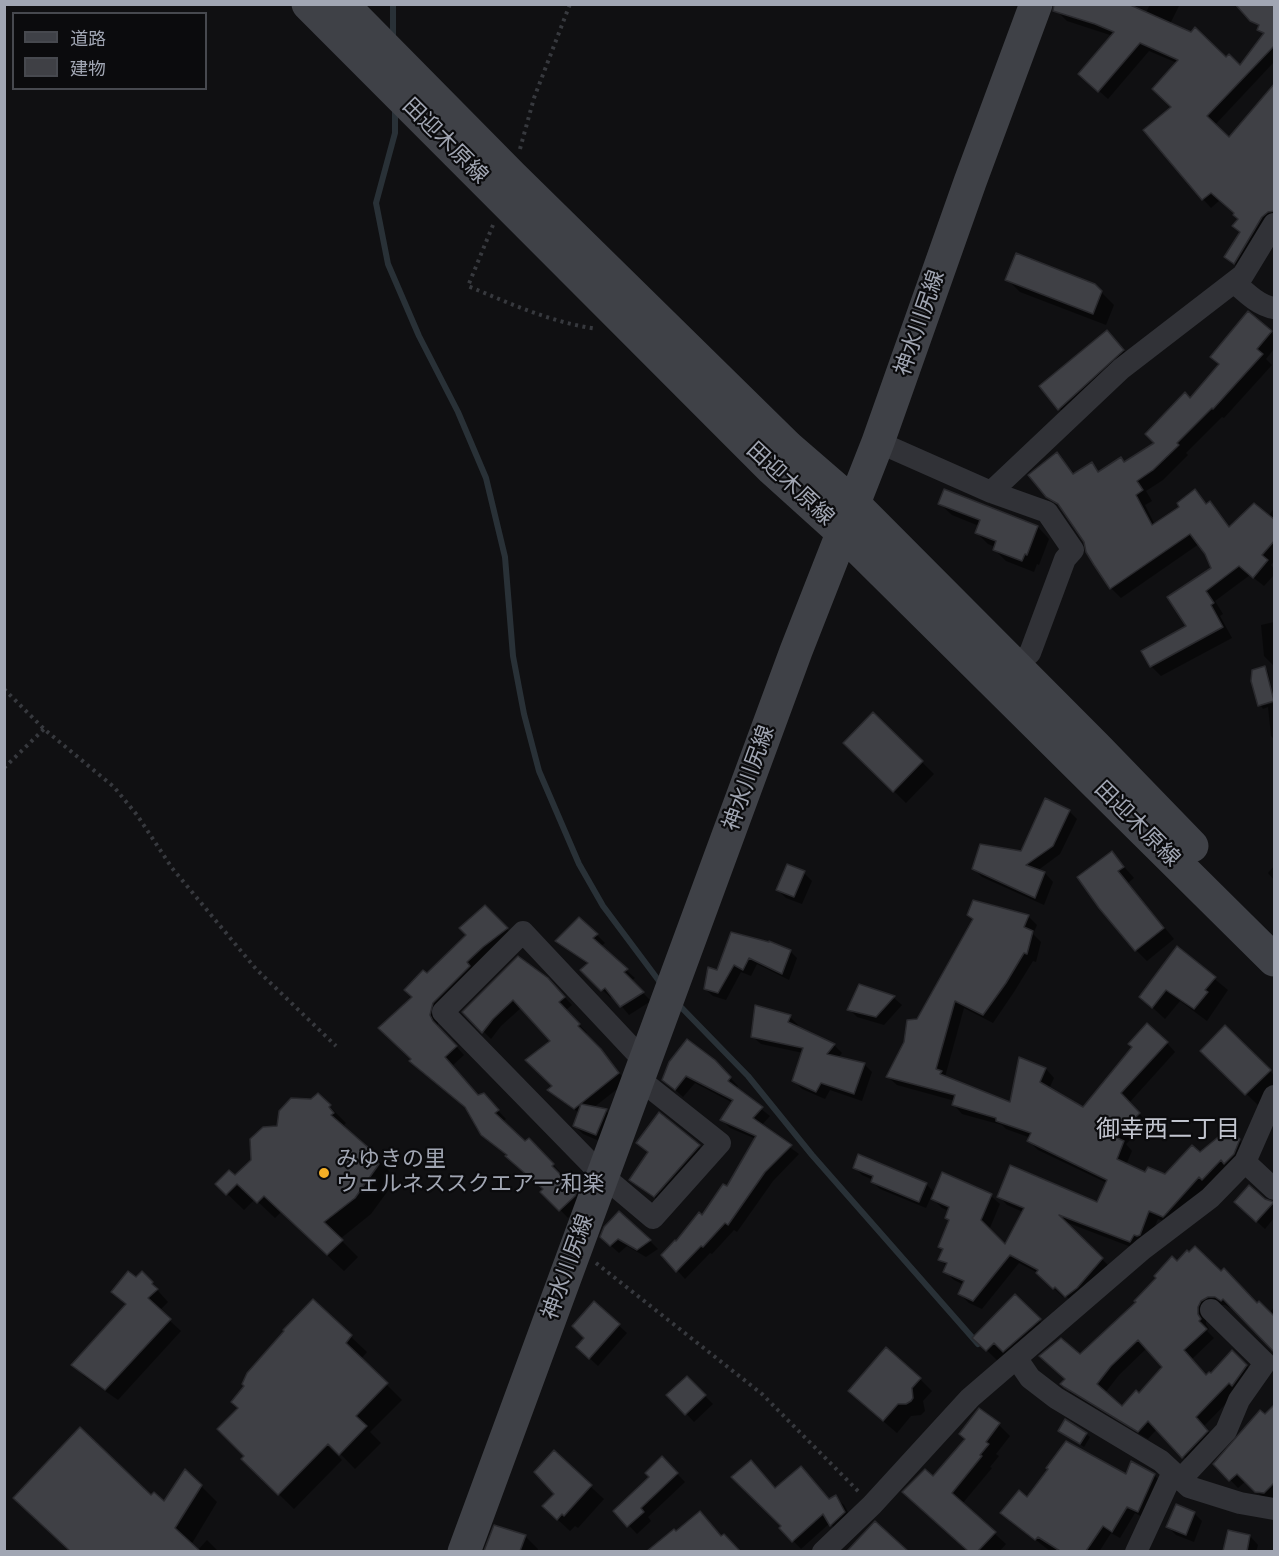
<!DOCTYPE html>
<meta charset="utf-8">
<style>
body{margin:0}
#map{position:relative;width:1279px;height:1556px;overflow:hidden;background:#101012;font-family:Figtree,"Noto Sans JP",sans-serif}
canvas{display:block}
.frame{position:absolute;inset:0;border:6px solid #a1a6b3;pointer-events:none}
.legend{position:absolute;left:12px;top:12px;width:195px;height:78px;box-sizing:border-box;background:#0b0b0d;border:2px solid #47494f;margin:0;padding:8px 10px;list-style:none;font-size:18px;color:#a1a6b3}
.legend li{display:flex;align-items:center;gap:12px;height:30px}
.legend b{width:30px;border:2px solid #47494f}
</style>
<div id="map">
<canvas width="1279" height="1556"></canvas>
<div class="frame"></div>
<ul class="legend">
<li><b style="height:8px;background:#3f4147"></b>道路</li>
<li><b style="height:16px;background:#3f4045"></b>建物</li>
</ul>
</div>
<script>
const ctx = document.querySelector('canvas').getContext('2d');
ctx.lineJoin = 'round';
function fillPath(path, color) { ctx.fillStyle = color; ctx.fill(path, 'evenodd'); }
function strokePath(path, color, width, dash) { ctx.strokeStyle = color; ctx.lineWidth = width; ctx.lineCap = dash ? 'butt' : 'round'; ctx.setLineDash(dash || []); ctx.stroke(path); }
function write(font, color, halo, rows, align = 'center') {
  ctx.font = font + ' Figtree,"Noto Sans JP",sans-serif'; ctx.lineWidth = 4.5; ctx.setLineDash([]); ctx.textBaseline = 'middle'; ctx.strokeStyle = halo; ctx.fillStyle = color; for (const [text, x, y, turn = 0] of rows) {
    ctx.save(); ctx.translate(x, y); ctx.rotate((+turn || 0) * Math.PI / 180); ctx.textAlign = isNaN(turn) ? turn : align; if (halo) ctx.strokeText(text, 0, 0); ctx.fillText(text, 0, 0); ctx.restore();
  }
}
fillPath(new Path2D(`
 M1150 4H1180L1170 24 1240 67 1274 43V62L1214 126 1229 140 1274 123V222L1243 271 1226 257 1242 233 1240 219 1220 200 1211 208 1203 199 1173 107 1177 63 1149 51 1108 99 1089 82 1113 36 1067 21 1058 12 1146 13Z
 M1007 279 1094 285 1114 305 1106 325 1020 292Z
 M1271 332 1274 336V349L1266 359 1272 365 1224 418 1222 417 1186 453 1188 455 1163 480 1146 491 1152 501 1145 505 1155 525 1181 508 1195 491 1208 505 1210 503 1220 513 1231 528 1268 517 1274 508V561L1271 565 1274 569V575L1264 586 1250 575 1215 601 1223 614 1220 616 1232 638 1161 676 1151 666 1189 626 1213 568 1199 544 1121 598 1111 588 1086 542 1064 511 1047 496 1057 454 1075 474 1091 464 1100 472 1125 463 1156 444 1190 400Z
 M1115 340 1131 359 1067 417 1041 387Z
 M945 490 1038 527 1049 539 1039 565 1037 564 1034 572 1006 561 994 549 995 547 988 544 977 533 979 526 952 515 940 504Z
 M1274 622V666L1264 656 1261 625Z
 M1264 668 1268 671 1274 700 1259 704Z
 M1274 703V739L1271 736 1268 707 1263 709 1261 706Z
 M873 714 934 774 906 803 845 743Z
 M1069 811 1077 819 1060 854 1037 871 1045 873 1053 882 1044 905 982 877 973 868 1021 853Z
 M1112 853 1134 878 1128 883 1174 939 1147 961 1136 950Z
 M1274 866V880L1268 873Z
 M804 873 812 881 802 904 786 898 777 889Z
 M485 907 515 937 438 1018V1026L464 1055 452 1066 479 1096 483 1095 506 1119 502 1122 525 1143 529 1140 561 1173 559 1175 584 1201 568 1218 543 1192 545 1190 483 1134 414 998 427 975 468 936Z
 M1028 916 1037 925 1033 934 1041 942 1036 962 1033 961 1014 992 993 1023 964 1008 945 1077 1011 1105 1020 1059 1046 1069 1054 1078 1049 1089 1083 1109 1167 1043 1175 1052 1129 1103 1148 1123 1126 1144 1132 1151 1126 1165 1146 1174 1165 1176 1200 1154 1239 1140 1248 1149 1172 1225 1158 1219 1148 1243 1139 1250 1063 1221 1111 1268 1075 1305 1065 1295 1063 1297 1038 1273 1019 1263 982 1309 969 1303 960 1294 964 1285 954 1280 945 1271 947 1267 940 1259 943 1250 940 1246 950 1221 949 1211 942 1208 931 1197 926 1208 880 1189 872 1182 873 1180 862 1175 854 1167 926 1184 935 1193 991 1196 1000 1204 989 1230 1005 1247 1023 1212 1007 1205 999 1196 1097 1204 1107 1183 1038 1150 1029 1141 1031 1138 1006 1129 1002 1125 962 1114 954 1105 955 1101 897 1085 888 1077 918 1021Z
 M732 934 790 951 797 958 789 980 757 964 751 976 741 972 726 1000 713 996 705 989 718 971Z
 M597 935 605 943 600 947 635 978 631 981 651 1001 629 1015 613 996 611 998 582 970 589 965 557 941Z
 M1177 948 1228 990 1207 1021 1180 1001 1165 1019 1141 997Z
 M547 979 572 1005 566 1010 587 1033 585 1034 609 1059 626 1082 593 1108 606 1111 615 1119 604 1143 583 1134 575 1126 579 1113 549 1090 554 1086 552 1041 522 1007 501 1026 491 1039 464 1012Z
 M860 986 894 998 902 1005 884 1025 857 1017 849 1009Z
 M790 1017 798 1025 797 1028 834 1045 842 1053 838 1058 864 1064 872 1072 862 1101 830 1090 825 1099 802 1089 794 1081 803 1053 761 1044 752 1036Z
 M1225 1027 1274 1075V1091L1259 1106 1202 1051Z
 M714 1061 738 1086 736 1089 770 1116 761 1126 799 1154 773 1181 737 1232 734 1230 712 1254 710 1253 685 1279 663 1255 703 1217 728 1188 756 1139 730 1128 722 1120 733 1103 695 1083 683 1097 663 1079Z
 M318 1095 346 1123 344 1125 349 1130 348 1132 386 1167 395 1181 371 1214 340 1239 358 1257 344 1271 281 1212 275 1218 255 1199 244 1210 217 1184 235 1177 252 1161 279 1128Z
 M659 1114 706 1153 662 1203 631 1180 649 1153 638 1143Z
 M1264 1200 1274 1205V1218L1265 1229 1244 1210Z
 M619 1213 650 1241 658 1249 646 1257 627 1246 619 1253 610 1245Z
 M1177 1262 1269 1313 1274 1307V1349L1232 1306 1230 1308 1225 1305H1217L1206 1317V1324L1209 1329 1207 1331 1214 1338 1191 1360 1207 1376H1211L1232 1352 1255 1374 1204 1426 1215 1440 1192 1465 1157 1429 1148 1439 1071 1393 1062 1384 1080 1356ZM1147 1348 1164 1367 1140 1395 1122 1408 1105 1393 1119 1375Z
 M142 1273 168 1302 159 1311 181 1331 118 1400 85 1377 73 1365 127 1305 113 1292 136 1279Z
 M1015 1296 1052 1333 1000 1363 974 1338Z
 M313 1301 367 1352 361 1359 402 1400 370 1432 381 1443 355 1469 324 1437 322 1440 342 1460 294 1509 243 1459 246 1456 239 1409Z
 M594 1303 627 1333 598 1366 586 1355V1338Z
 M687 1378 713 1404 694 1422 669 1395Z
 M920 1379 932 1391 923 1401 925 1411 921 1415 911 1416 897 1433 863 1404Z
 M1274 1406V1499L1265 1500 1246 1481 1238 1488 1215 1464Z
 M999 1425 1010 1436 996 1454 999 1456 990 1467 992 1468 962 1504 1006 1544 999 1552H969L915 1503 933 1478Z
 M1060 1431 1086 1434 1090 1437 1084 1447Z
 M554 1453 604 1499 578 1528 575 1526 570 1531 557 1519Z
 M662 1458 685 1482 648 1517 651 1521 637 1534 615 1511 651 1477Z
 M1132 1464 1154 1475 1162 1483 1146 1519 1135 1513 1120 1538 1111 1533 1099 1552H1051L1002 1513 1027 1499 1126 1476Z
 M801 1468 830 1500 835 1497 844 1505 853 1521 839 1533 830 1523 801 1549 781 1528 783 1526 775 1489Z
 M201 1486 217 1502 191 1545 197 1551 207 1540 219 1552H71L31 1514 151 1497 164 1504Z
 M1194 1513 1202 1521 1194 1542 1176 1535 1168 1527Z
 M873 1525H878L906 1552H849Z
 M495 1527 525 1536 538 1549 537 1552H487Z
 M1229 1532 1250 1536 1258 1545 1256 1552H1225Z
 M724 1536 739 1552H656L653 1548Z`), '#0007');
strokePath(new Path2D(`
 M393 4V40
 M395 107V133L376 203 388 264 419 336 458 412 486 478 505 557 513 656 524 714 539 771 579 864 603 906 662 985
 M677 1003 748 1076 812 1155 978 1344`), '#293137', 6);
const building = new Path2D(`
 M1054 4H1128L1191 32 1195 27 1226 57 1229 54 1240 65 1264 33 1257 30 1259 25 1250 21 1235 4H1275V45L1207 116 1229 137 1275 83V211L1268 212 1262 217 1234 264 1224 257 1240 232 1232 226 1238 219 1233 215 1234 213 1211 193 1202 200 1143 130 1171 107 1152 89 1178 60 1140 43 1098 92 1078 74 1114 32 1095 24 1053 11Z
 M1016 253 1095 284 1102 291 1093 314 1005 280Z
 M1248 311 1272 331 1257 349 1263 354 1213 409 1212 408 1177 443 1179 445 1153 470 1137 481 1143 490 1136 495 1152 525 1179 507 1177 503 1195 489 1206 504 1210 501 1229 527 1254 503 1275 520V540L1262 555 1268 560 1253 578 1239 566 1206 591 1214 603 1211 605 1223 627 1150 667 1141 651 1186 626 1167 597 1211 568 1205 554 1190 534 1110 589 1094 565 1086 552 1084 542 1058 504 1046 497 1028 475 1057 452 1073 474 1092 462 1098 472 1121 457 1124 462 1154 443 1145 434 1185 392 1190 398 1219 364 1210 357Z
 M1107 330 1124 350 1058 410 1039 386Z
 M944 489 1038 526 1027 555 1025 554 1022 561 993 550 996 541 975 533 980 520 938 504Z
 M1265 666 1274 701 1258 706 1251 681 1252 670Z
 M873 712 923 761 893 792 843 743Z
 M1045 798 1070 810 1053 846 1026 865 1045 872 1035 898 972 869 980 844 1021 851Z
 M1112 851 1124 867 1118 871 1164 928 1135 951 1099 908 1077 877Z
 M787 864 805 871 794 897 776 890Z
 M973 900 1029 915 1024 927 1033 931 1027 954 1024 953 1006 983 983 1015 955 1001 936 1069 942 1071 940 1074 1010 1102 1019 1057 1046 1068 1040 1082 1083 1107 1132 1047 1128 1044 1147 1023 1168 1042 1121 1093 1140 1113 1115 1137 1124 1141 1117 1159 1145 1172 1148 1167 1165 1174 1192 1145 1200 1152 1228 1129 1240 1139 1234 1154 1224 1164 1221 1160 1202 1180 1199 1177 1165 1215 1163 1217 1149 1211 1140 1235 1137 1236 1134 1235 1130 1242 1059 1215 1103 1258 1077 1288 1065 1297 1055 1287 1053 1289 1036 1273 1038 1270 1010 1255 973 1301 958 1294 964 1281 943 1272 947 1263 938 1260 943 1249 938 1247 949 1220 945 1218 949 1207 931 1199 942 1172 992 1194 981 1220 1005 1244 1024 1208 997 1197 1010 1165 1097 1202 1107 1180 1027 1141 1031 1133 996 1121V1118L952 1105 955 1095 886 1077 904 1042 907 1020 917 1019 973 919 967 915Z
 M485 905 508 928 483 947 467 962 470 966 433 1003 430 1015 433 1021 457 1046 445 1057 478 1095 484 1093 499 1110 495 1113 525 1141 529 1138 554 1164 552 1166 577 1191 575 1196 559 1211 540 1192 543 1189 505 1156 507 1155 481 1135 465 1107 409 1061 411 1059 378 1028 412 997 404 990 423 970 427 973 466 935 459 928Z
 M579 917 598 934 593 938 628 969 624 972 644 992 620 1007 605 988 601 991 580 970 588 963 555 941Z
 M731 932 769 942V941L791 950 782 974 749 958 743 970 734 965 718 993 704 989 708 967 717 970Z
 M1177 946 1216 977 1205 990 1208 992 1194 1009 1166 990 1152 1008 1139 997Z
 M518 956 548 978 565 997 559 1002 580 1024 578 1026 601 1049 619 1073 574 1109 547 1090 552 1086 525 1060 550 1041 513 1000 493 1019 482 1033 462 1012Z
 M859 984 895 996 876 1017 847 1010Z
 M755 1005 791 1015 788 1022 835 1044 827 1054 865 1063 854 1094 821 1083 816 1092 792 1081 803 1048 751 1037Z
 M1225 1025 1271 1070 1245 1095 1200 1051Z
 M687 1039 715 1060 731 1077 728 1081 763 1107 753 1118 792 1145 765 1172 728 1225 725 1223 703 1247 701 1246 676 1272 661 1255 675 1240 676 1241 699 1212 702 1215 723 1184 727 1186 756 1136 720 1120 733 1100 686 1076 675 1090 662 1080 669 1062Z
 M318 1093 331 1105 329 1107 334 1113 331 1115 370 1149 379 1164 355 1198 324 1222 343 1240 327 1255 264 1196 257 1203 237 1184 226 1195 215 1184 229 1170 235 1175 251 1160 250 1139 263 1127 277 1126 279 1111 291 1098 311 1099Z
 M581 1104 607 1109 596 1135 573 1126Z
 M659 1112 700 1145 654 1197 629 1180 648 1152 636 1143Z
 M858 1154 927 1183 919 1202 871 1182 873 1176 853 1168Z
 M1249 1185 1265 1199 1274 1202 1256 1222 1234 1202Z
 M619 1211 651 1240 637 1250 618 1239 610 1246 600 1237 604 1227Z
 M1195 1246 1221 1271 1224 1268 1257 1303 1259 1301 1275 1317V1353L1223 1299 1221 1301 1215 1297H1208L1201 1301 1198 1307V1314L1201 1319 1199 1321 1207 1329 1184 1350 1206 1375 1209 1372 1211 1373 1232 1350 1247 1365 1232 1386 1229 1383 1196 1417 1208 1431 1182 1458 1148 1421 1138 1432 1064 1387 1060 1384 1065 1379 1039 1356 1061 1338 1080 1354 1136 1302 1134 1301 1156 1278 1154 1276 1172 1256 1177 1261 1187 1250 1189 1252ZM1138 1340 1162 1367 1139 1393 1136 1390 1122 1406 1097 1384 1111 1366Z
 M128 1271 136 1277 142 1271 153 1282 152 1284 158 1289 148 1298 171 1319 105 1390 71 1365 126 1304 111 1292Z
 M1015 1294 1041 1319 1003 1352 994 1343 986 1351 972 1338Z
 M313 1299 352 1335 346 1343 388 1383 356 1416 367 1426 339 1455 328 1444 278 1495 241 1459 244 1456 217 1429 238 1408 231 1402 244 1386 242 1384 247 1373 284 1331 283 1330Z
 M594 1301 620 1324 589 1359 576 1347 584 1338 572 1326Z
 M886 1347 921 1378 912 1388 913 1398 911 1401 906 1404H898L883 1421 848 1391Z
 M687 1376 706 1395 685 1415 666 1395Z
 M1275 1404V1482L1264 1493 1255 1492 1237 1474 1229 1481 1213 1464 1260 1410 1265 1414Z
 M979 1408 1000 1423 986 1442 989 1444 980 1455 982 1456 952 1493 996 1532 978 1551H968L902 1492 925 1469 933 1476 965 1439 959 1434Z
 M1065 1419 1087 1433 1080 1444 1058 1431Z
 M80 1427 151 1495 154 1492 164 1501 185 1469 202 1485 175 1528 200 1551H70L13 1498Z
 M1066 1441 1126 1474 1131 1461 1155 1474 1138 1512 1127 1507 1112 1532 1103 1526 1086 1551H1060L1038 1537 1035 1540 1000 1513 1019 1490 1027 1497 1048 1469 1046 1468Z
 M554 1450 592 1485 564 1516 562 1514 557 1520 542 1506 554 1494 534 1472Z
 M662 1456 678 1473 641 1508 644 1512 627 1527 613 1511 649 1477 645 1473Z
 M751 1460 775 1488 801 1466 829 1499 836 1495 845 1512 830 1526 823 1514 792 1542 779 1528 781 1526 731 1477Z
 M1176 1504 1195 1512 1186 1535 1166 1527Z
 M700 1511 721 1536 724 1534 740 1551H647L674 1529 676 1531Z
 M875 1521 908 1551H847Z
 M494 1525 526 1535 520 1551H484Z
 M1228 1530 1250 1535 1247 1551H1223Z`);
fillPath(building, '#3f4045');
strokePath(building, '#2a2a2e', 1.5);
strokePath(new Path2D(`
 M520 149 534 98 570 4
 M493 225 468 286C511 304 550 322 597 329
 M4 689 44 729 114 787 137 815 172 868 256 969 336 1046
 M4 768 44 729
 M596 1263 762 1394 859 1492`), '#37393e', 4, [3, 4.5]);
strokePath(new Path2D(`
 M1234 282C1245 292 1259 306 1274 308
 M878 442 991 492 1047 512 1073 550 1065 559 1030 653 1015 666
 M991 492 1121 369 1243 275 1274 224
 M638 1078 720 1143 653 1218 602 1175 443 1012 523 932 644 1061
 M1245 1162 1274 1189
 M1017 1359 1030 1378 1056 1398 1161 1461 1189 1487 1240 1503 1274 1509
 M1181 1479 1226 1431 1239 1400 1265 1363 1211 1310
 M823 1552 872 1505 970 1398 1143 1249 1210 1198 1245 1162 1274 1096
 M1136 1552 1173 1472`), '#313237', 22);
strokePath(new Path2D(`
 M308 4 772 469 844 534 1274 960
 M342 4 512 176 788 447 855 505 1097 748 1192 846
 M464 1552 796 651 878 442 970 182 1036 4`), '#3f4147', 33);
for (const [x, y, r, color] of [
 [324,1173,6,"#f4af26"]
]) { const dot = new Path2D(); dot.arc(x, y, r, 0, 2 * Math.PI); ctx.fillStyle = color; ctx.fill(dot); strokePath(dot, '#0b0b0d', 2); }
write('22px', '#a1a6b3', '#0b0b0d', [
 ["田迎木原線",445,141,45],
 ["神水川尻線",920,323,-71],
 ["田迎木原線",790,484,43],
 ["神水川尻線",749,778,-70],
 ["田迎木原線",1137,824,45],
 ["神水川尻線",568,1267,-70]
]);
write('22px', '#a1a6b3', '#0b0b0d', [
 ["みゆきの里",336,1160],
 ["ウェルネススクエアー;和楽",336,1185]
], 'left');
write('24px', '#c2c5cf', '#0b0b0d', [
 ["御幸西二丁目",1168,1130]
]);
</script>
